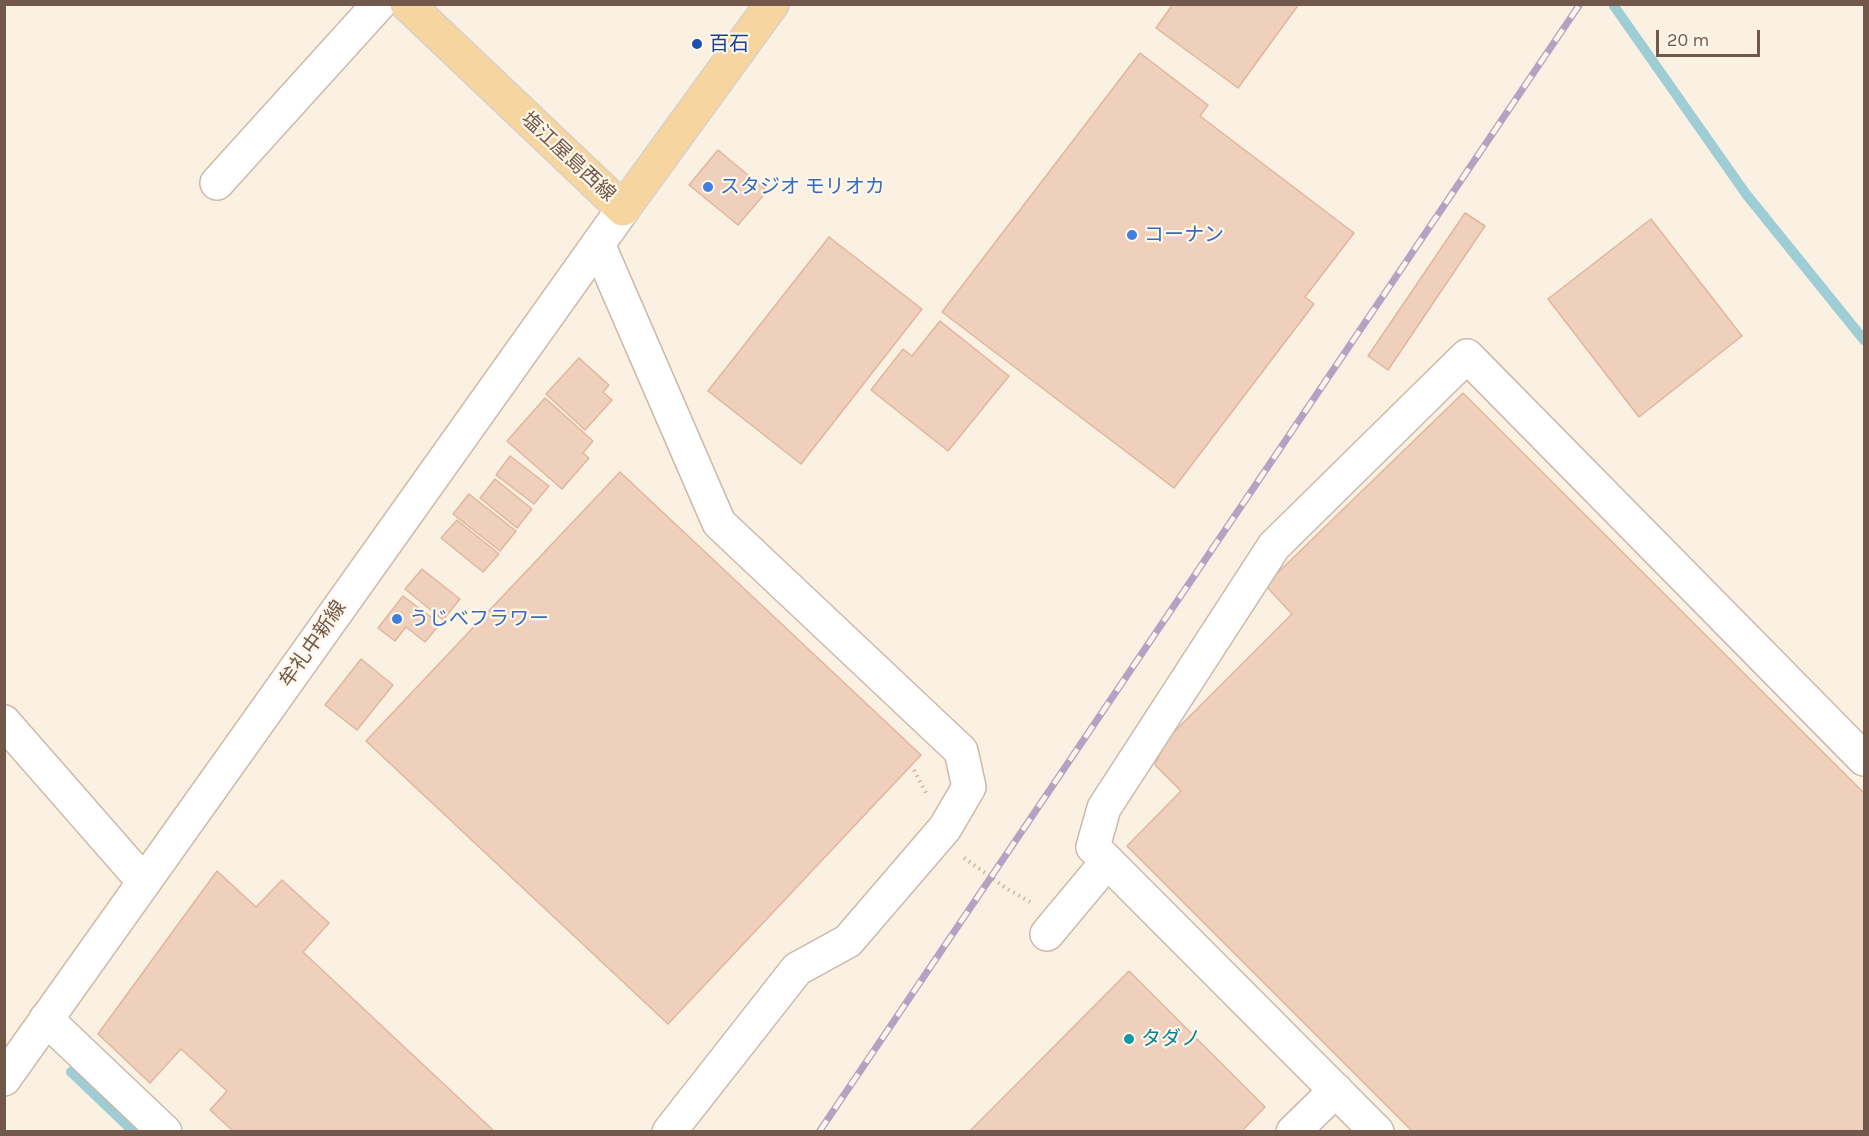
<!DOCTYPE html>
<meta charset="utf-8">
<style>
body{margin:0}
#map{position:relative;width:1869px;height:1136px;overflow:hidden;background:#fbf1e3;font-family:Karla,sans-serif}
canvas{display:block}
.frame{position:absolute;inset:0;border:6px solid #72584a;pointer-events:none}
.scale{position:absolute;left:1656px;top:30px;width:104px;height:27px;box-sizing:border-box;border:3px solid #72584a;border-top:0;padding-left:8px;font-size:18px;line-height:21px;white-space:nowrap;color:#72584a;-webkit-text-stroke:4px #fef6e9;paint-order:stroke}
</style>
<div id="map">
<canvas width="1869" height="1136"></canvas>
<div class="frame"></div>
<div class="scale">20 m</div>
</div>
<script>
const ctx = document.querySelector('canvas').getContext('2d');
ctx.lineJoin = 'round';
function strokePath(path, color, width, dash) { ctx.strokeStyle = color; ctx.lineWidth = width; ctx.lineCap = dash ? 'butt' : 'round'; ctx.setLineDash(dash || []); ctx.stroke(path); }
function fillPath(path, color) { ctx.fillStyle = color; ctx.fill(path, 'evenodd'); }
function write(font, color, halo, rows, align = 'center') {
  ctx.font = font + ' Karla,"Noto Sans JP",sans-serif'; ctx.lineWidth = 4.5; ctx.setLineDash([]); ctx.textBaseline = 'middle'; ctx.strokeStyle = halo; ctx.fillStyle = color; for (const [text, x, y, turn = 0] of rows) {
    ctx.save(); ctx.translate(x, y); ctx.rotate((+turn || 0) * Math.PI / 180); ctx.textAlign = isNaN(turn) ? turn : align; if (halo) ctx.strokeText(text, 0, 0); ctx.fillText(text, 0, 0); ctx.restore();
  }
}
strokePath(new Path2D(`
 M1614 6 1746 194 1864 340
 M71 1072 134 1132`), '#9fcdd5', 10);
const building = new Path2D(`
 M1173 4H1299L1238 88 1156 28Z
 M1140 53 1208 105 1200 116 1354 233 1305 297 1314 304 1174 488 942 312Z
 M718 150 767 191 738 225 689 185Z
 M1465 213 1485 226 1388 370 1368 356Z
 M1651 219 1742 336 1639 417 1548 299Z
 M829 237 922 309 801 464 708 391Z
 M940 321 1009 376 948 451 871 390 903 349 912 356Z
 M579 358 609 385 603 392 612 400 585 430 546 394Z
 M1463 393 1864 793V1132H1413L1127 846 1181 791 1155 765 1166 740 1292 614 1265 585Z
 M545 398 593 441 583 453 589 458 562 489 507 441Z
 M510 456 549 486 534 504 496 475Z
 M620 472 921 755 668 1024 366 741Z
 M495 479 532 509 517 528 480 498Z
 M469 494 516 531 500 551 453 514Z
 M457 520 499 554 483 572 441 538Z
 M422 569 460 599 443 620 405 589Z
 M403 596 440 624 425 642 406 627 395 641 378 628Z
 M361 659 393 685 357 730 325 705Z
 M217 871 256 907 282 880 329 923 303 952 495 1132H234L210 1110 227 1091 181 1049 150 1083 98 1034Z
 M1129 971 1265 1107 1241 1132H969Z`);
fillPath(building, '#efd0bc');
strokePath(building, '#e1b69d', 1.5);
const minor = new Path2D(`
 M217 183 379 4
 M598 244 719 523 961 751 969 787 945 828 848 941 797 969 669 1132
 M4 722 144 882
 M1047 934 1107 862
 M46 1019 165 1132
 M1293 1132 1336 1090
 M1377 1132 1093 847 1104 808 1274 546 1467 356 1864 759`);
const secondary = new Path2D(`
 M4 1079 623 209`);
const primary = new Path2D(`
 M407 4 623 209 772 4`);
strokePath(minor, '#ccb9aa', 36);
strokePath(secondary, '#d0bbaa', 36);
strokePath(primary, '#d8d0cc', 36);
strokePath(new Path2D(`
 M914 770 926 793
 M964 858 1006 888 1030 902`), '#d4b39f', 4, [1.5, 4.5]);
strokePath(minor, '#fff', 33);
strokePath(secondary, '#fff', 33);
strokePath(primary, '#f7d59e', 33);
const rail = new Path2D(`
 M819 1132 1580 4`);
strokePath(rail, '#b4a2c3', 7);
strokePath(rail, '#fef6e9', 4.5, [14]);
for (const [x, y, r, color] of [
 [697,44,6,"#1a4fb4"],
 [708,187,6,"#3f7fe0"],
 [1132,235,6,"#3f7fe0"],
 [397,619,6,"#3f7fe0"],
 [1129,1039,6,"#0f9aa8"]
]) { const dot = new Path2D(); dot.arc(x, y, r, 0, 2 * Math.PI); ctx.fillStyle = color; ctx.fill(dot); strokePath(dot, '#fef6e9', 2); }
write('20px', '#164399', '#fef6e9', [
 ["百石",709,44]
], 'left');
write('20px', '#72584a', '#fef6e9', [
 ["塩江屋島西線",568,157,43],
 ["牟礼中新線",313,644,-55]
]);
write('20px', '#366cbe', '#fef6e9', [
 ["スタジオ モリオカ",720,187],
 ["コーナン",1144,235],
 ["うじべフラワー",409,619]
], 'left');
write('20px', '#0d838f', '#fef6e9', [
 ["タダノ",1141,1039]
], 'left');
</script>
